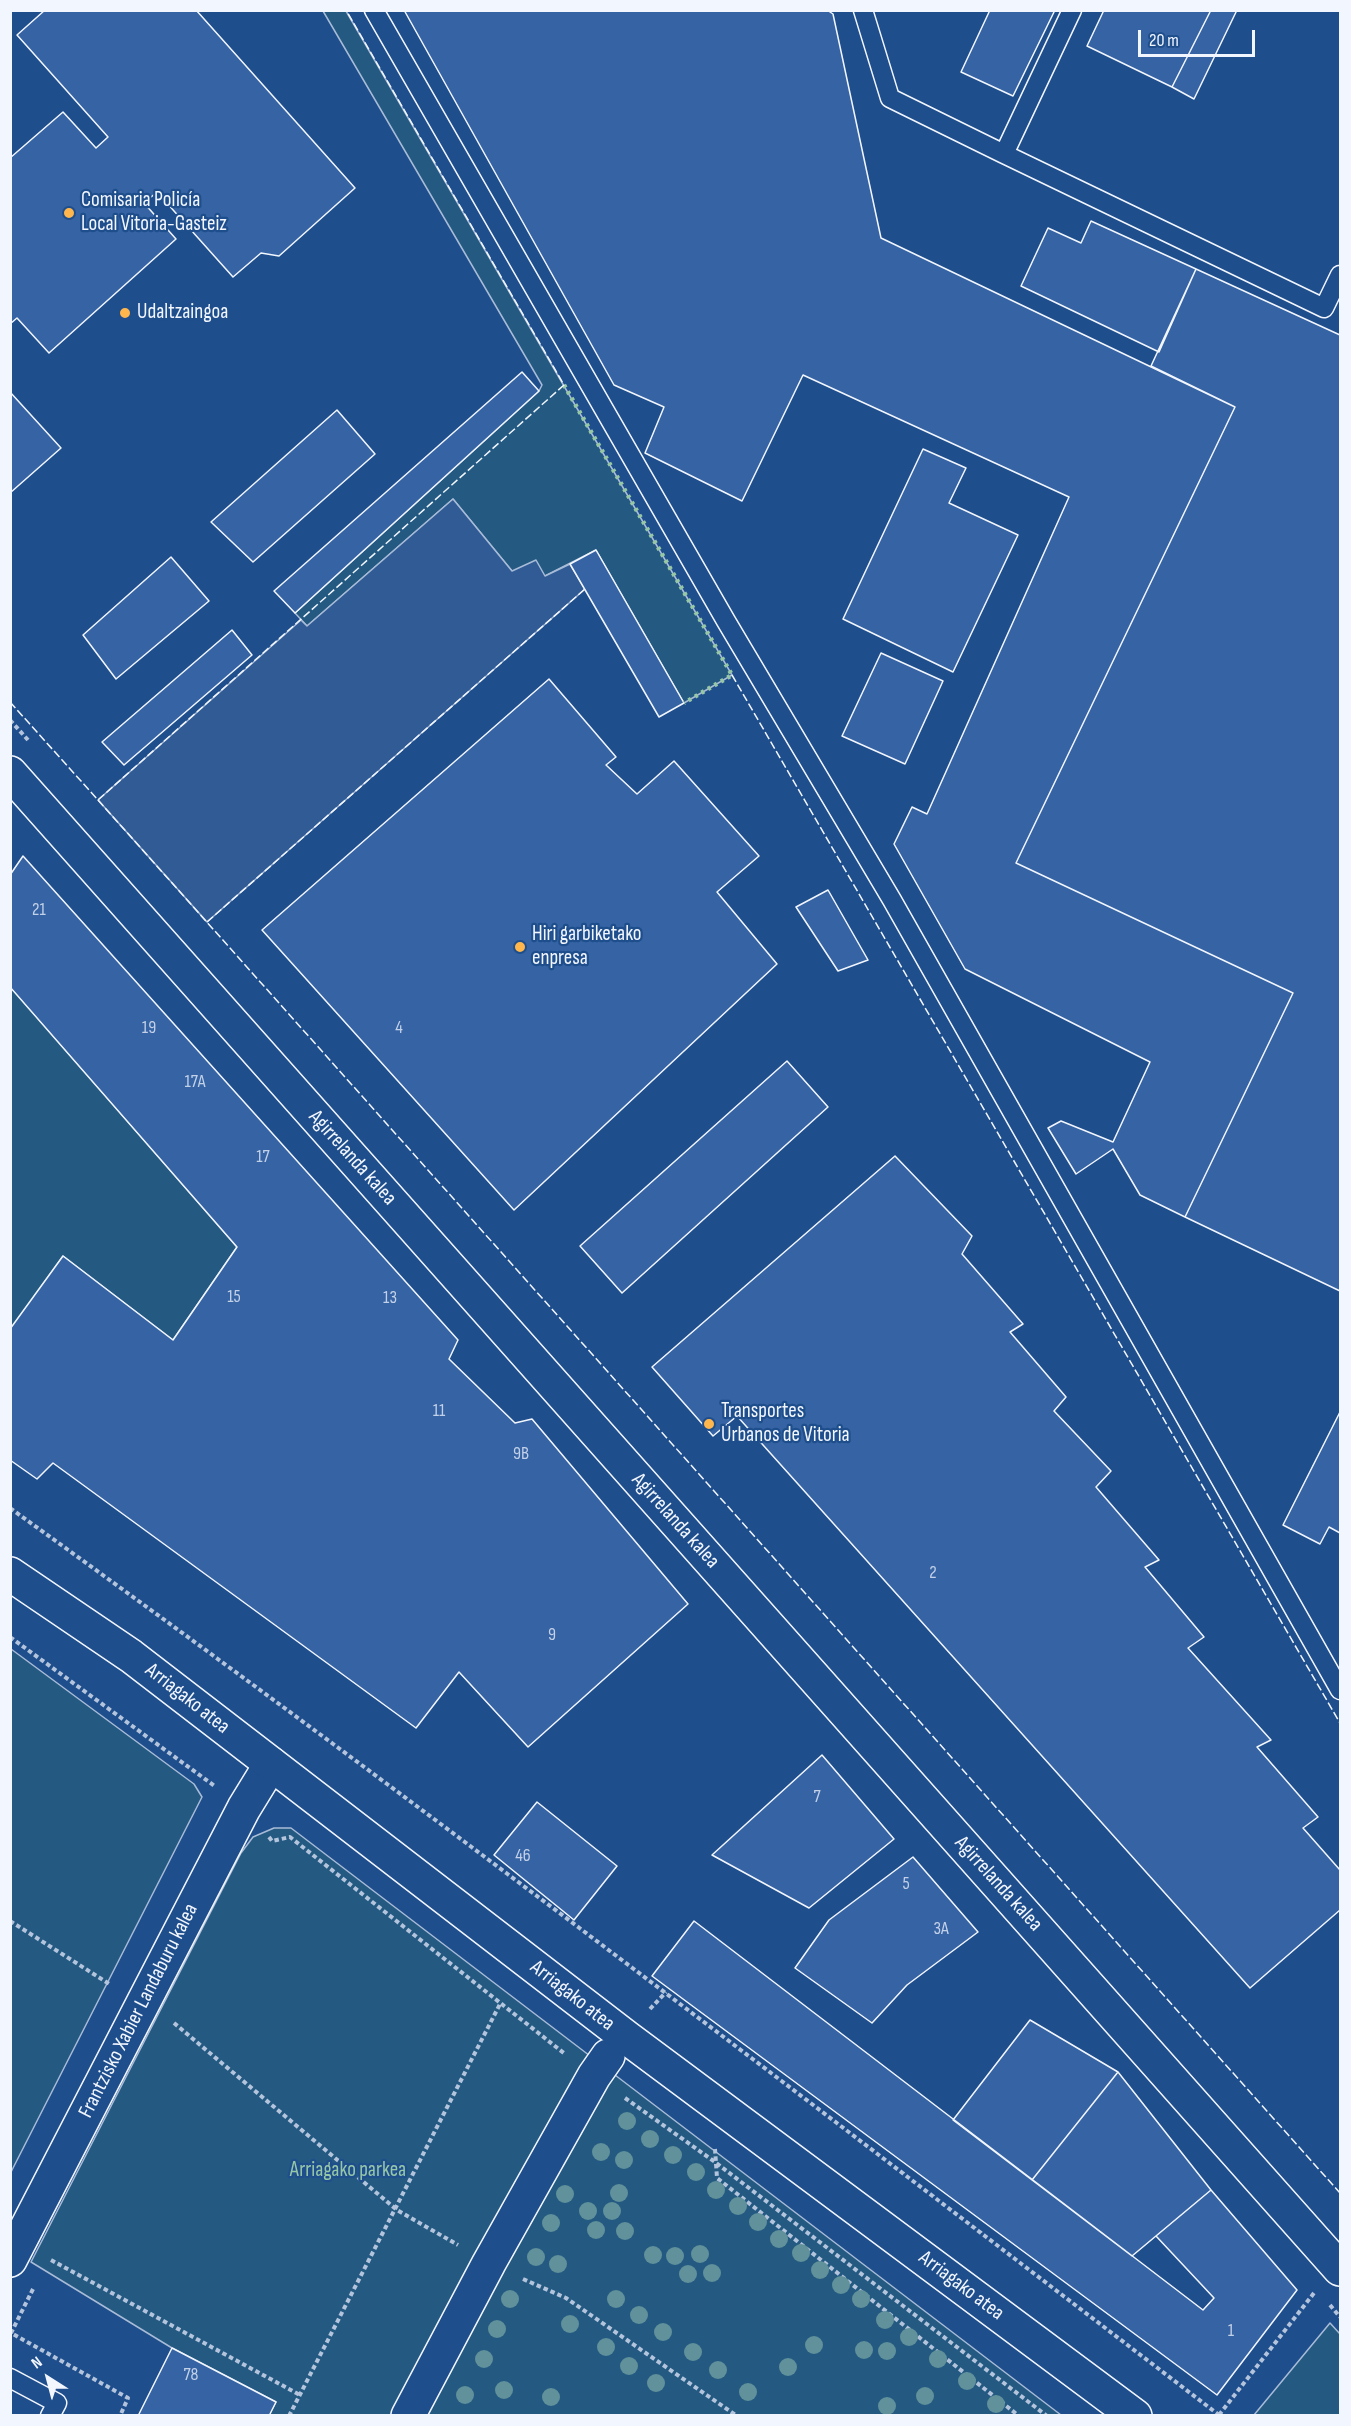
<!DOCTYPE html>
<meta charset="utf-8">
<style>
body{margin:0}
#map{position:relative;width:1351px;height:2426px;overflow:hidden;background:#1f4e8c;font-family:"Sofia Sans Condensed",sans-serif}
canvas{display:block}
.frame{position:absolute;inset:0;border:12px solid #f2f6ff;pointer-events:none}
.north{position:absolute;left:18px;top:2348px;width:60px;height:60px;-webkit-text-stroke:4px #1f4e8c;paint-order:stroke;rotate:324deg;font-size:16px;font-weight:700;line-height:24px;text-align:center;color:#f2f6ff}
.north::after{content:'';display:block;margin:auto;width:21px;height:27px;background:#f2f6ff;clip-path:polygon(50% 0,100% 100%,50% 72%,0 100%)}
.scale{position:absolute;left:1138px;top:30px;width:117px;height:27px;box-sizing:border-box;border:3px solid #f2f6ff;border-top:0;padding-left:8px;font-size:18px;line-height:21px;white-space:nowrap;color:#f2f6ff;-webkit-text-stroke:4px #1f4e8c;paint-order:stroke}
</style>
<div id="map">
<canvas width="1351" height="2426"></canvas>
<div class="frame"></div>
<div class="north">N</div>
<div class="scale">20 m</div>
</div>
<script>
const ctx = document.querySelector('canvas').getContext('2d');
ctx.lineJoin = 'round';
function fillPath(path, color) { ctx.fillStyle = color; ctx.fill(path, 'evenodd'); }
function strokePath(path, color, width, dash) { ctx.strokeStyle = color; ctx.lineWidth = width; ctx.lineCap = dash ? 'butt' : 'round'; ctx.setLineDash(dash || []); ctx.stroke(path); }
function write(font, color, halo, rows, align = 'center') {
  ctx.font = font + ' "Sofia Sans Condensed",sans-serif'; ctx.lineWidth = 4.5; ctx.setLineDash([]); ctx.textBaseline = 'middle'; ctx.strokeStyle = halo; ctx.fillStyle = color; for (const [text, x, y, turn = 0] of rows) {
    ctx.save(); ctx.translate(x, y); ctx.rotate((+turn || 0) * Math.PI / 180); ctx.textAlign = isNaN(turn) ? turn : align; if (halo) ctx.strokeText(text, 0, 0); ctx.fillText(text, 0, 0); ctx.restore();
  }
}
const green = new Path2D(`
 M323 11H346L732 675 684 703 596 550 545 576 512 571 453 499 307 626 295 613 539 391 542 385Z
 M11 987 237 1247 173 1340 63 1256 11 1329Z
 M11 1649 194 1784 202 1797 11 2172Z
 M274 1828H291L1061 2415H269L276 2402 172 2348 31 2262 241 1853 253 1837Z
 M1330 2323 1340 2334V2415H1254Z`);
fillPath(green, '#245a82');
strokePath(green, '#a8bbd7', 1.5);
const parking = new Path2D(`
 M453 499 512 571 536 560 545 576 570 564 585 589 207 922 98 800 301 620 307 626Z`);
fillPath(parking, '#305b95');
strokePath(parking, '#a8bbd7', 1.5);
const building = new Path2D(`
 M45 10H196L355 188 279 256 261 253 233 277 157 192 144 203 176 239 49 353 17 318 10 324V158L63 112 96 148 108 137 17 35Z
 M404 10H827L833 14 881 238 1235 407 1016 863 1293 993 1185 1217 1140 1195 1113 1149 1076 1174 1048 1128 1061 1121 1113 1142 1150 1062 965 969 894 844 912 807 927 814 1069 497 803 375 742 501 645 453 664 407 614 385Z
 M990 10H1055L1013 96 961 72Z
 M1104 10H1211L1172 87 1087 46Z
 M1211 10H1237L1194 99 1172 87Z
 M1091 221 1196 269 1159 352 1021 286 1048 228 1081 243Z
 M1196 269 1340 335V1291L1185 1217 1293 993 1016 863 1235 407 1151 366Z
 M522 372 539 391 295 613 274 591Z
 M10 392 61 448 10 493Z
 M337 410 375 454 253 562 211 522Z
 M923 449 966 468 949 503 1018 535 953 672 843 619Z
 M596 550 684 703 659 717 570 564Z
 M171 557 209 601 116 679 83 635Z
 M232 630 252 655 124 765 102 742Z
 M881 653 943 681 905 764 842 736Z
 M549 679 616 757 606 765 637 794 674 761 759 856 717 892 777 964 514 1210 262 930Z
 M23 856 458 1340 449 1359 515 1423 532 1419 688 1604 528 1747 459 1672 416 1728 53 1463 37 1479 10 1460V1329L63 1256 173 1340 237 1247 10 987V875Z
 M828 890 868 960 838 971 796 907Z
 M787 1061 828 1107 622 1293 580 1246Z
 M895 1156 972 1236 962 1254 1023 1324 1010 1332 1066 1397 1054 1411 1111 1471 1096 1487 1159 1560 1145 1567 1204 1637 1188 1648 1271 1740 1257 1747 1318 1817 1303 1828 1340 1870V1910L1250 1988 737 1416 713 1436 652 1367Z
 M1340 1412V1533L1329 1527 1320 1544 1283 1525Z
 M822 1755 894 1839 809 1908 712 1855Z
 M537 1802 617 1866 574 1920 494 1855Z
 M913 1857 978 1932 907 1985 872 2023 795 1968 829 1920Z
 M694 1921 1203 2310 1214 2298 1156 2236 1211 2190 1297 2290 1217 2395 652 1976Z
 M1030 2020 1118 2072 1032 2180 953 2120Z
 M1118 2072 1211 2190 1132 2256 1032 2180Z
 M172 2348 276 2402 269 2416H138Z`);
fillPath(building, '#3563a3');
strokePath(building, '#f2f6ff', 1.5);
const lane = new Path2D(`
 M374 10 726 621 892 900 1340 1690
 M863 10 890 98 1004 154
 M1072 10 1004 154 1324 308 1340 275
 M10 2378 57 2403 50 2416`);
const street = new Path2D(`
 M10 2260 244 1808 271 1764
 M408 2416 489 2263 594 2076 608 2056`);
const secondary = new Path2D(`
 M10 773 1340 2269
 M10 1574 131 1656 626 2037 1135 2416`);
strokePath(lane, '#f2f6ff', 21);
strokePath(street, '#f2f6ff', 36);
strokePath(secondary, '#f2f6ff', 36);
strokePath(new Path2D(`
 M10 720 28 740
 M10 1508C419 1802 819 2109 1219 2415
 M10 1637 216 1787
 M269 1837 272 1841 290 1837 565 2054
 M10 1921 111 1985
 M650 2009 666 1992
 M174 2023 397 2210 458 2245
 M625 2098 715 2162 1047 2416
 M715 2149 717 2178 1019 2416
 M51 2260 300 2395
 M523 2279 566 2298 737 2416
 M33 2289 11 2333 128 2398 120 2416
 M1330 2305 1340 2317
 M1219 2415 1314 2293
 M289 2416 500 2004`), '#b3c4dc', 4, [4.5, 3]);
strokePath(lane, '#1f4e8c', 18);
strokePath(street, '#1f4e8c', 33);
strokePath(secondary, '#1f4e8c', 33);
strokePath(new Path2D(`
 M564 385 732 675 684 703`), '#97c8a6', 4.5, [3, 4.5]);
strokePath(new Path2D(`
 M732 675 1340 1723
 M10 702 98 800 564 385 346 10
 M98 800 1340 2193
 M207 922 585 589`), '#f2f6ff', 1.5, [8, 3]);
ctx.fillStyle = '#61919a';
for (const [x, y] of [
 [627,2121],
 [650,2139],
 [601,2152],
 [673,2155],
 [624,2160],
 [696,2172],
 [716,2190],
 [619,2193],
 [565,2194],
 [738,2206],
 [588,2211],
 [612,2211],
 [758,2222],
 [551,2223],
 [596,2230],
 [625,2231],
 [779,2239],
 [801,2253],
 [700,2254],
 [653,2255],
 [675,2256],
 [536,2257],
 [558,2264],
 [820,2270],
 [712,2273],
 [688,2274],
 [841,2285],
 [510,2299],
 [616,2299],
 [861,2299],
 [639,2315],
 [885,2320],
 [570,2324],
 [497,2329],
 [663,2332],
 [909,2337],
 [814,2345],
 [606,2347],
 [864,2350],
 [887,2351],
 [693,2352],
 [484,2359],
 [938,2359],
 [629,2366],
 [788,2367],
 [718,2370],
 [967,2381],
 [656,2383],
 [504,2390],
 [748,2392],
 [465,2395],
 [925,2396],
 [551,2397],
 [996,2404],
 [887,2406]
]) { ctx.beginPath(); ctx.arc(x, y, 9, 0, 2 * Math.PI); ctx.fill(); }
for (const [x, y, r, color] of [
 [69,213,6,"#ffb74d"],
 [125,313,6,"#ffb74d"],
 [520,947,6,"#ffb74d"],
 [709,1424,6,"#ffb74d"]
]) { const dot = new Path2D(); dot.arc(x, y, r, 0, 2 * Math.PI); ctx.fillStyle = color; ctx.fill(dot); strokePath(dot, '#1f4e8c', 2); }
write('18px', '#c3d1e8', null, [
 ["21",39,910],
 ["19",149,1028],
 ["4",399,1028],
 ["17A",195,1082],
 ["17",263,1157],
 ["15",234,1297],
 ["13",390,1298],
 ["11",439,1411],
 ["9B",521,1454],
 ["2",933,1573],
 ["9",552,1635],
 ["7",817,1797],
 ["46",523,1856],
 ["5",906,1884],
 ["3A",941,1929],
 ["1",1231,2331],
 ["78",191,2375]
]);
write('21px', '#f2f6ff', '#1f4e8c', [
 ["Comisaria Policía",81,201],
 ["Local Vitoria-Gasteiz",81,225],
 ["Udaltzaingoa",137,313],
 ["Hiri garbiketako",532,935],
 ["enpresa",532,959],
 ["Transportes",721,1412],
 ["Urbanos de Vitoria",721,1436]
], 'left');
write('21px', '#f2f6ff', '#1f4e8c', [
 ["Agirrelanda kalea",352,1158,48],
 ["Agirrelanda kalea",675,1521,48],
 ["Arriagako atea",187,1699,38],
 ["Agirrelanda kalea",998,1884,48],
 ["Arriagako atea",572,1996,38],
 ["Frantzisko Xabier Landaburu kalea",139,2011,-63],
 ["Arriagako atea",961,2286,37]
]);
write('21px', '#97c8a6', '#1f4e8c', [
 ["Arriagako parkea",348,2171]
]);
</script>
